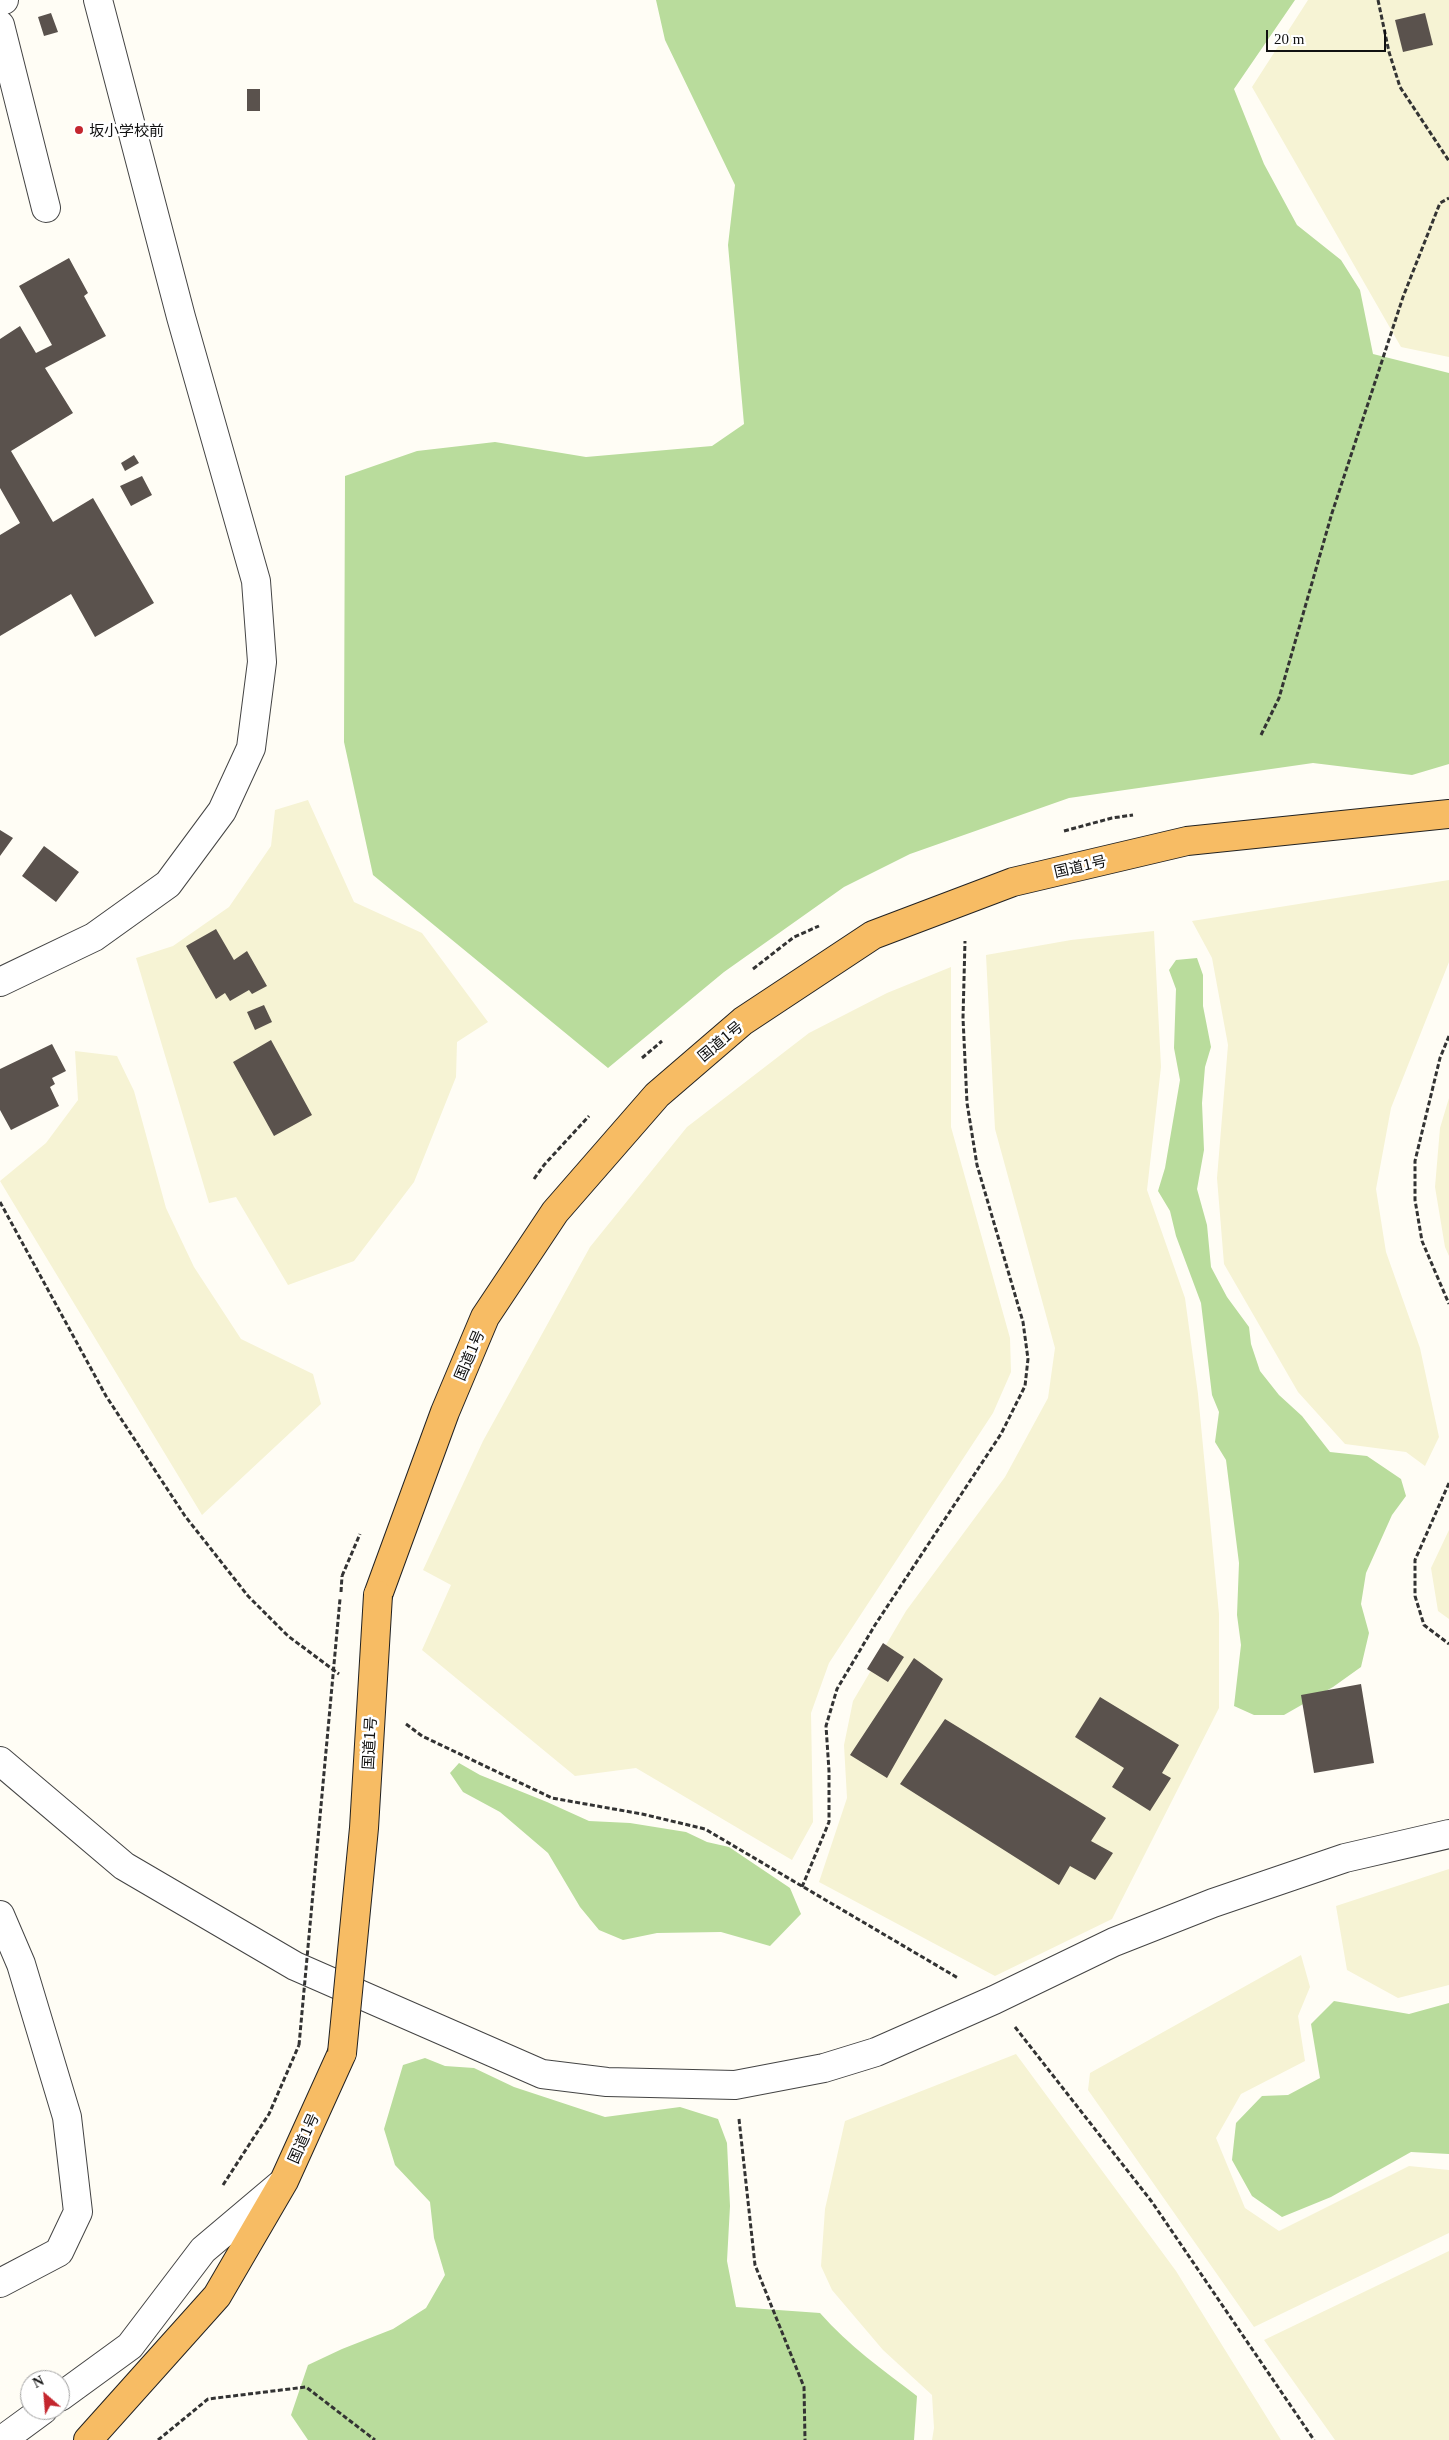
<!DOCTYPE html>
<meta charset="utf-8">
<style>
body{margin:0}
#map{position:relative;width:1449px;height:2440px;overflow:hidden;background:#fffdf5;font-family:Georgia,serif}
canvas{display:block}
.north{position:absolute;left:20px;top:2370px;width:50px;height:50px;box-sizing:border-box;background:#fff;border:1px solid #a0a0a0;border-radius:50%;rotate:333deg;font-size:14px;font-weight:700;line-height:20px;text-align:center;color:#111}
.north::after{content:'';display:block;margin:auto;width:18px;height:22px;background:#c4262e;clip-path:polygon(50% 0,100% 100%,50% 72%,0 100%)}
.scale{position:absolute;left:1266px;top:30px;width:120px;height:22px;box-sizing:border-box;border:2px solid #111;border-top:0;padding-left:6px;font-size:15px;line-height:18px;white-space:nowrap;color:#111;-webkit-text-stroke:4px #fff;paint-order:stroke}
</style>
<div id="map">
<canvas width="1449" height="2440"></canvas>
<div class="north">N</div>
<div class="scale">20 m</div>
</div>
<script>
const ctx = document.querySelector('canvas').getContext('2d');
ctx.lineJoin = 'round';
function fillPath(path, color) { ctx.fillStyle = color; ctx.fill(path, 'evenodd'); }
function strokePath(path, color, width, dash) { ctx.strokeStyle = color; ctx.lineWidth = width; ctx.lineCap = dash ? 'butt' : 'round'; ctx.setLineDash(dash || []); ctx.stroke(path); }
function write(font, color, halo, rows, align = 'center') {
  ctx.font = font + ' Georgia,"Noto Sans JP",serif'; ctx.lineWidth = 5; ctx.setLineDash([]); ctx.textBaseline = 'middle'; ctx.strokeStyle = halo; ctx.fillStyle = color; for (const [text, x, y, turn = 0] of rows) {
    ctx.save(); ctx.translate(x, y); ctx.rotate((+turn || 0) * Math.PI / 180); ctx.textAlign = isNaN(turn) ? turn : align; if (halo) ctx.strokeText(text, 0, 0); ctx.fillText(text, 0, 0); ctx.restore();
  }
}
fillPath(new Path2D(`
 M1308 0H1449V357L1401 347 1252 87Z
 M308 800 354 902 422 933 488 1022 457 1042 456 1077 414 1182 354 1261 288 1285 236 1197 209 1203 136 958 173 946 229 907 271 846 275 810Z
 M1449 880V962L1391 1108 1376 1189 1386 1252 1420 1348 1439 1437 1425 1466 1406 1452 1345 1444 1298 1392 1224 1264 1217 1178 1228 1045 1212 958 1192 921Z
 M1154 931 1161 1067 1147 1190 1185 1298 1198 1394 1219 1614V1708L1112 1919 995 1976 819 1882 847 1798 844 1745 853 1701 906 1611 1005 1477 1048 1398 1055 1348 995 1129 986 955 1071 940Z
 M951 967V1127L1010 1338 1011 1372 993 1413 829 1663 811 1713 813 1822 792 1860 636 1768 575 1776 422 1650 451 1585 423 1570 483 1441 590 1247 687 1127 809 1033 887 993Z
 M75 1051 117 1056 134 1091 166 1208 194 1267 241 1339 313 1374 321 1404 202 1515 0 1181 46 1143 78 1100Z
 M1449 1098V1256L1445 1247 1435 1187 1440 1128Z
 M1449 1530V1619L1438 1611 1431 1568Z
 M1449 1869V1985L1398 1998 1347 1970 1336 1906Z
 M1301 1955 1310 1987 1298 2016 1305 2061 1241 2094 1216 2138 1245 2208 1279 2231 1409 2166 1449 2170V2233L1254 2327 1088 2090 1090 2073Z
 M1016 2054 1176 2271 1281 2440H932L934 2428 932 2395 883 2350 832 2290 821 2266 825 2209 845 2121Z
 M1449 2251V2440H1335L1264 2340Z`), '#f6f3d4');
fillPath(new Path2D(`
 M656 0H1295L1234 89 1264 164 1297 225 1341 260 1360 290 1373 354 1449 373V764L1412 775 1313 763 1069 798 910 854 844 887 724 972 608 1068 373 875 344 742 345 476 417 451 495 442 586 457 712 446 744 424 728 245 735 185 665 40Z
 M1197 958 1203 975V1006L1211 1047 1205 1067 1202 1103 1204 1150 1197 1189 1207 1225 1211 1267 1227 1297 1249 1327 1251 1344 1260 1371 1279 1395 1302 1416 1330 1452 1367 1456 1401 1479 1406 1496 1392 1515 1366 1573 1361 1604 1369 1633 1361 1667 1333 1687 1284 1715H1254L1234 1706 1241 1645 1237 1615 1239 1563 1226 1460 1215 1442 1219 1412 1212 1395 1201 1303 1176 1236 1170 1211 1158 1191 1165 1168 1180 1080 1174 1048 1176 989 1169 970 1176 960Z
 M459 1763 480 1775 547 1802 589 1821 630 1823 686 1832 707 1842 729 1847 790 1888 801 1914 770 1946 721 1932 657 1933 623 1940 599 1930 580 1907 548 1853 500 1812 463 1792 450 1773Z
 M1334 2001 1409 2014 1449 2003V2154L1411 2152 1331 2197 1282 2217 1252 2196 1232 2160 1236 2123 1262 2096 1288 2095 1320 2078 1311 2024Z
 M425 2058 445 2066 474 2068 514 2087 605 2117 680 2107 718 2119 727 2143 730 2206 727 2261 736 2307 820 2313C849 2346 883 2370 917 2396L914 2440H308L291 2415 308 2365 342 2349 393 2329 426 2308 445 2275 434 2238 430 2202 395 2165 384 2129 403 2065Z`), '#b9dc9c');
fillPath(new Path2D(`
 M51 13 58 32 44 36 38 17Z
 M1425 13 1433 45 1403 52 1395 20Z
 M247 89H260V111H247Z
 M69 258 88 293 84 296 106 336 45 368 73 413 11 451 53 522 93 498 154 603 95 637 71 594 0 636V535L20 523 0 488V339L20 326 36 353 52 345 19 286Z
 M134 455 139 463 125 471 121 463Z
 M142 476 152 495 131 506 120 486Z
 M0 830 13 838 0 856Z
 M44 846 79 872 56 902 22 876Z
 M216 929 234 960 247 951 267 986 252 994 249 990 230 1001 225 993 216 999 186 946Z
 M264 1005 272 1022 255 1030 247 1012Z
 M271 1040 312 1115 274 1136 233 1062Z
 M52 1044 66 1071 52 1078 55 1084 50 1087 59 1106 11 1130 0 1110V1069Z
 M883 1643 904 1657 888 1682 867 1669Z
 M914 1658 943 1679 887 1778 850 1755Z
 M1361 1684 1374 1763 1314 1773 1301 1695Z
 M1100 1697 1179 1745 1162 1773 1171 1778 1150 1811 1112 1787 1124 1768 1075 1737Z
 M945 1719 1106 1818 1091 1841 1113 1853 1095 1880 1070 1866 1059 1885 900 1784Z`), '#5a524d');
const minor = new Path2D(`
 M0 1 4 0
 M0 25 46 208
 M0 1915 21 1964 67 2117 78 2212 59 2252 0 2283
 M60 2397 130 2346 203 2250 280 2185
 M2 2440 43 2410`);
const tertiary = new Path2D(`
 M0 982 94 937 168 884 222 811 251 748 262 662 256 581 181 317 98 0
 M0 1761 124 1866 295 1966 542 2074 607 2082 735 2085 824 2068 876 2052 994 2000 1114 1942 1213 1903 1345 1858 1449 1834`);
const trunk = new Path2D(`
 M378 1595 445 1412 485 1317 555 1212 657 1095 743 1021 873 935 1013 882 1187 841 1449 814
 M88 2440 217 2296 284 2181 342 2053`);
strokePath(minor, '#444', 30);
strokePath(tertiary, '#444', 30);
strokePath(trunk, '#222', 30);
strokePath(new Path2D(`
 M1378 0 1389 52 1400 87 1449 161
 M1261 735 1279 698 1332 513 1403 297 1440 203 1449 198
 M1064 831 1112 818 1133 815
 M753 969 794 937 819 926
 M1449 1036 1440 1058 1415 1161V1200L1422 1241 1449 1304
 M642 1058 662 1041
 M534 1179 544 1165 589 1116
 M0 1202 106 1396 185 1516 248 1596 288 1636 339 1674
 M1449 1483 1415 1560V1596L1424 1625 1449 1644
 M342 1576 360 1534
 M406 1724 422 1736 552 1798 642 1814 705 1829 958 1978
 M802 1887 829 1822V1771L826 1726 837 1689 875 1625 1001 1434 1025 1386 1028 1359 1023 1322 977 1165 967 1103 963 1018 965 941
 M1015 2027 1152 2202 1314 2440
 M739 2119 755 2265 804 2387 805 2440
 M223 2185 269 2114 299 2045
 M158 2440 208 2399 306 2387 375 2440`), '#333', 3, [5, 2.5]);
strokePath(minor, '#fff', 28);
strokePath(tertiary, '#fff', 28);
strokePath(trunk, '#f7bc64', 28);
const trunkBridge = new Path2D(`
 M342 2053 364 1828 378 1595`);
strokePath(trunkBridge, '#222', 30, []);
strokePath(new Path2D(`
 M341 1592 342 1576
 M299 2045 340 1599`), '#333', 3, [5, 2.5]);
strokePath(trunkBridge, '#f7bc64', 28);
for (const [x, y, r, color] of [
 [79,130,5,"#c4262e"]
]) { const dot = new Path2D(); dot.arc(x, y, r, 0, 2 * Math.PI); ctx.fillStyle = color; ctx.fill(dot); strokePath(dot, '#fff', 2); }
write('15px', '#111', '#fff', [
 ["坂小学校前",89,130]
], 'left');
write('15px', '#111', '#fff', [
 ["国道1号",1080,866,-13],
 ["国道1号",720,1041,-40],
 ["国道1号",469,1355,-67],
 ["国道1号",369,1743,-87],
 ["国道1号",303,2138,-66]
]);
</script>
